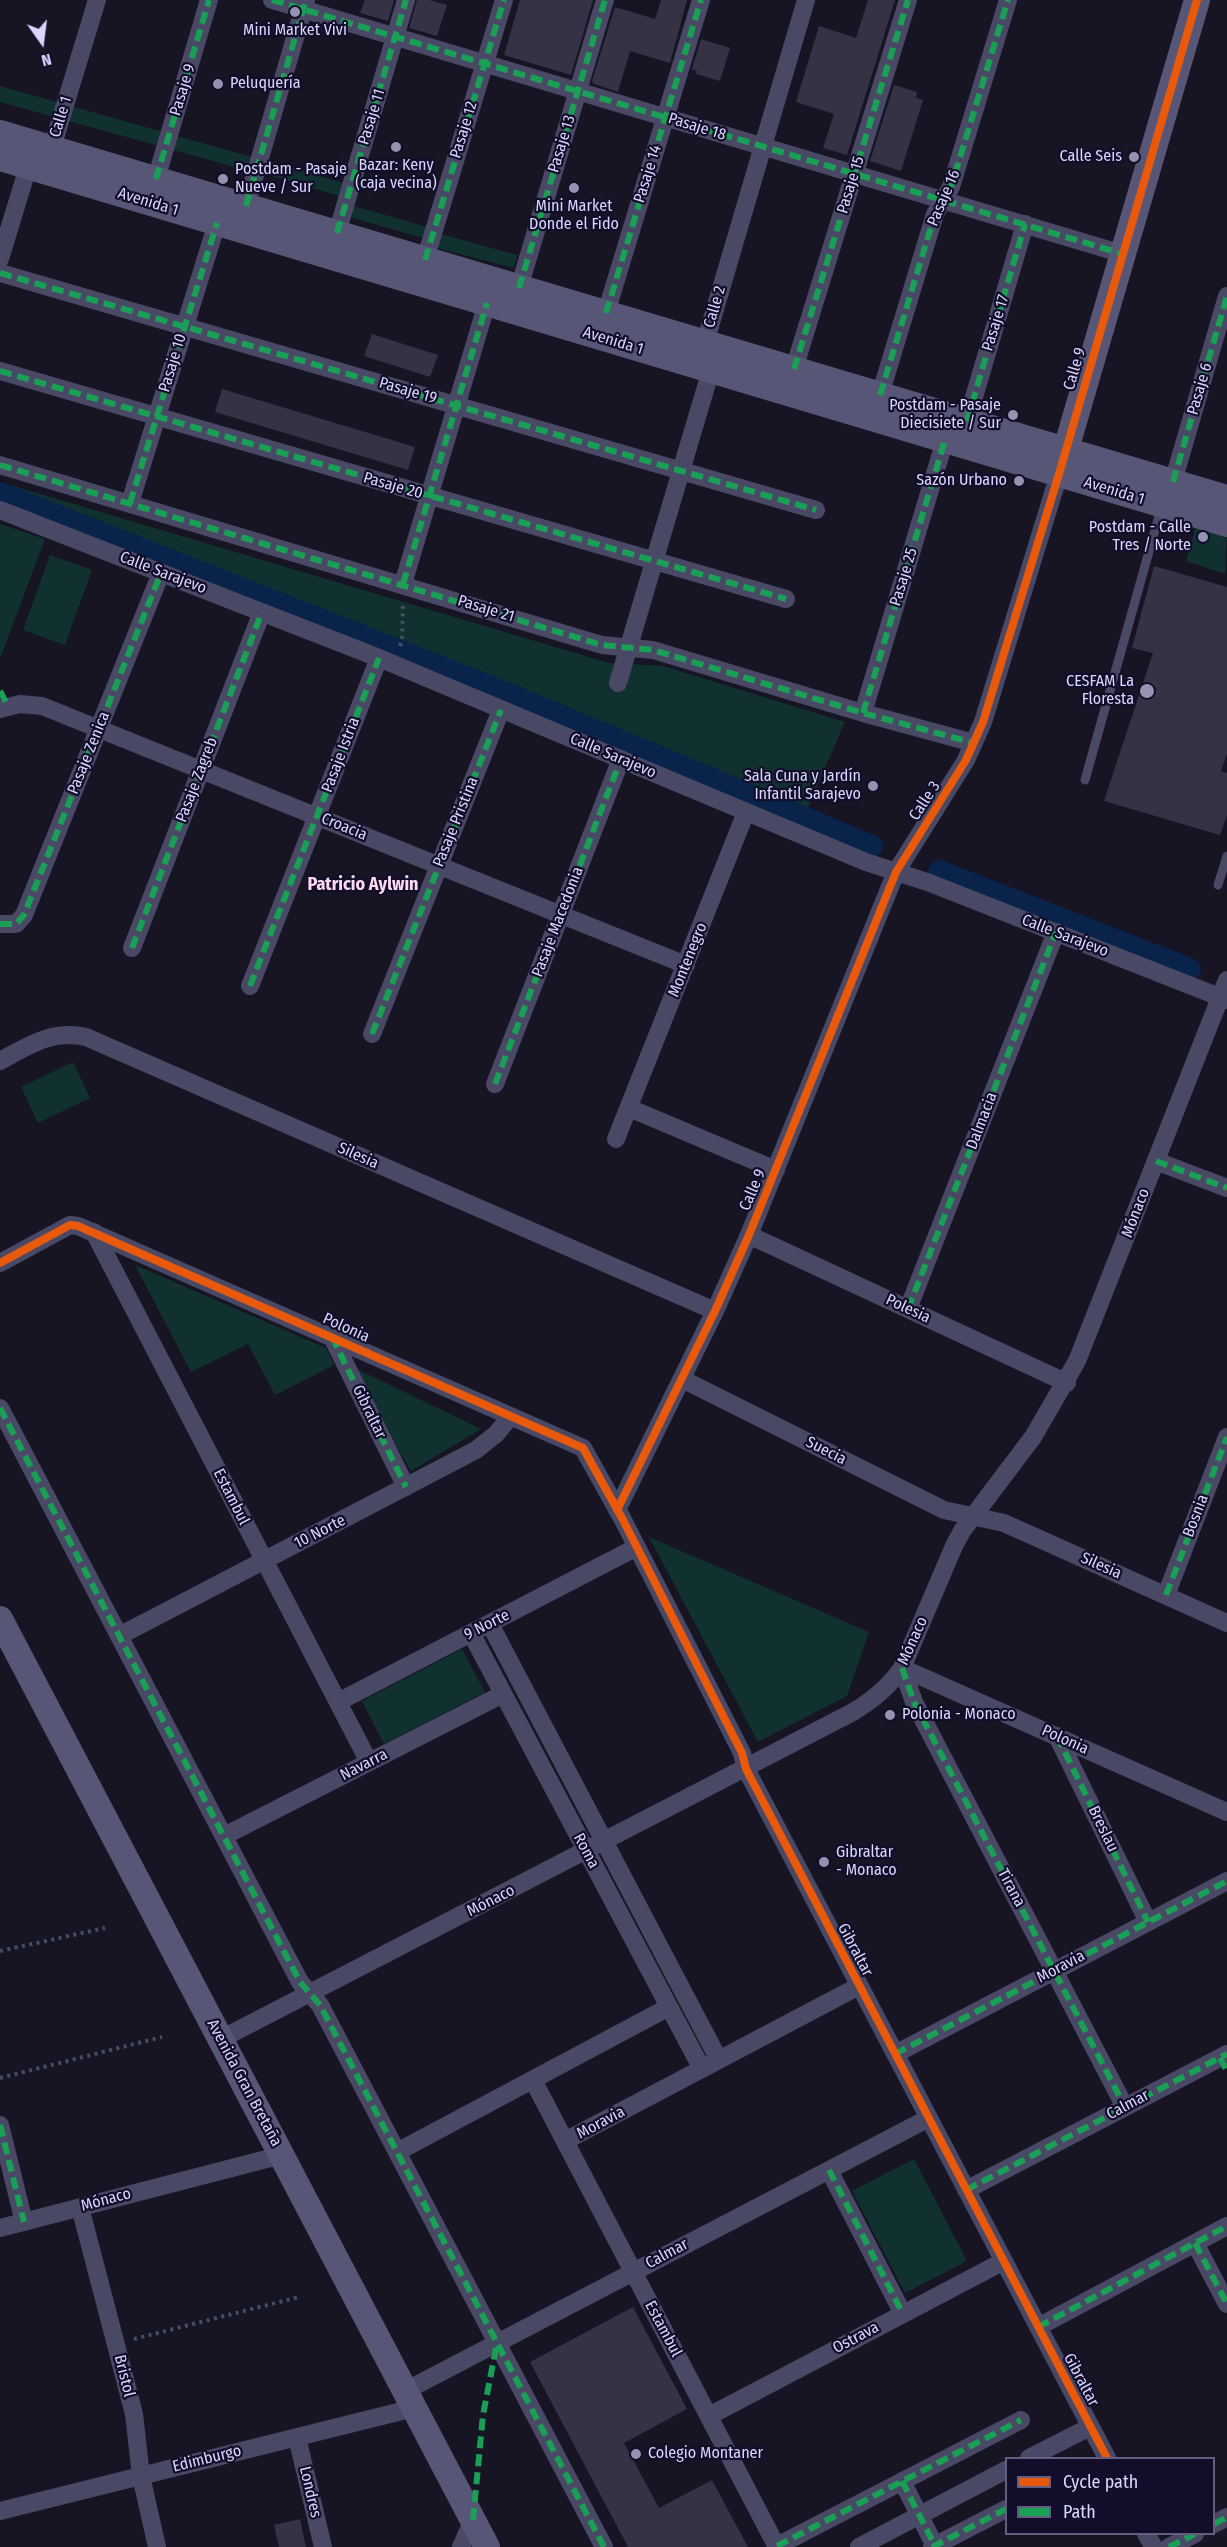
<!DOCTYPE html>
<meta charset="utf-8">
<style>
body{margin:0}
#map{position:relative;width:1227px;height:2547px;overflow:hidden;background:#171424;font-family:"Fira Sans Condensed",sans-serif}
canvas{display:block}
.legend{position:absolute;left:1005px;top:2457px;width:210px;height:78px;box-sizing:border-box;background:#120e2a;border:2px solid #625e7f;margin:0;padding:8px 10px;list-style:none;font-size:18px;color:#dad7ff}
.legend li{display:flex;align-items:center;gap:12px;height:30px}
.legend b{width:30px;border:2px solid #625e7f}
.north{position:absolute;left:12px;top:12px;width:60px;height:60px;-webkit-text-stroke:4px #120e2a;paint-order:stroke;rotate:166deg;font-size:16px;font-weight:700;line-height:24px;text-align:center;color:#dad7ff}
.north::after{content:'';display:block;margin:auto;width:21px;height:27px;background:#dad7ff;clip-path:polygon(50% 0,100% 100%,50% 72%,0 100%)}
</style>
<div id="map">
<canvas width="1227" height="2547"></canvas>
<ul class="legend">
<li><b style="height:8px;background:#e8590c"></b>Cycle path</li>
<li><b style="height:8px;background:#1a9f57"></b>Path</li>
</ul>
<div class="north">N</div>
</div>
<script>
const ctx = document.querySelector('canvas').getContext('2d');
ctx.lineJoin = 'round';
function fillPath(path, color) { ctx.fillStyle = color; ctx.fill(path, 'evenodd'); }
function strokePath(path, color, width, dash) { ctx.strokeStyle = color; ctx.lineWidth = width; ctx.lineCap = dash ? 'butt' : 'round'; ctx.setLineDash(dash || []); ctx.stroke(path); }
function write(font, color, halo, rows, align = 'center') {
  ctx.font = font + ' "Fira Sans Condensed",sans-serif'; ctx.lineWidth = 4.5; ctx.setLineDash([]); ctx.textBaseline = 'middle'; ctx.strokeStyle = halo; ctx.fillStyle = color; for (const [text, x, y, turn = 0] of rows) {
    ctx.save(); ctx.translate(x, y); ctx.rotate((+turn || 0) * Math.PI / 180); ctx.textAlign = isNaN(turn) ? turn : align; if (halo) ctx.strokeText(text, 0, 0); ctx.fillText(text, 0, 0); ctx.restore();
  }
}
fillPath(new Path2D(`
 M0 86 259 159 256 173 0 102Z
 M270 161 347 184 343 197 265 174Z
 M351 205 427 227 423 238 346 216Z
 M441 234 517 255 514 268 437 248Z
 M0 482 609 663 663 666 845 722 803 819 0 501Z
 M1197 521 1227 530 1225 574 1186 561Z
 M0 524 45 539 0 659Z
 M50 555 92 570 65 645 23 630Z
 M73 1062 90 1098 38 1123 21 1087Z
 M135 1265 326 1348 334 1365 275 1395 248 1344 191 1372Z
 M347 1364 481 1429 411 1471Z
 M649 1537 869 1632 847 1696 758 1742Z
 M462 1649 485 1692 384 1744 362 1701Z
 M914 2159 967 2261 905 2293 852 2191Z`), '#113030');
strokePath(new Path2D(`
 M0 493 499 690 872 846
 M939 871 1190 969`), '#09234b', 22);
fillPath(new Path2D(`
 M365 0H394L388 21 360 13Z
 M417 0H429L447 5 437 36 409 28Z
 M520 0H593L571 75 504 55Z
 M661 0H687L670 63 630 51 618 92 594 84 592 81 615 7 655 19Z
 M868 0H895L847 155 823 148 834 114 796 102 819 26 856 38Z
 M701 39 730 48 720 81 696 74 697 71 692 69Z
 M894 85 917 92 916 98 923 100 901 171 870 161Z
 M372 334 438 355 430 377 364 356Z
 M222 389 415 447 408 470 215 412Z
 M1154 566 1227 587V754L1221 771 1227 773V815L1220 835 1104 801 1153 653 1132 648Z
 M633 2307 687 2409 624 2443 659 2508 712 2480 748 2547H628L530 2362Z
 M300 2519 306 2547H279L274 2525Z`), '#353246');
strokePath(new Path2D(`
 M400 646 402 640 403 603
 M0 1951 105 1928
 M0 2078 162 2037
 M134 2339 299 2297`), '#425162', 4, [3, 4.5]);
strokePath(new Path2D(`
 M1085 780 1162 505
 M1218 885 1227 856`), '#494965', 9);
strokePath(new Path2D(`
 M272 0 1123 254
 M156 179 209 0
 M246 206 306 0
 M337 233 406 0
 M0 259 28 167 52 148 97 0
 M425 260 504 0
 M0 273 816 510
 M519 288 605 0
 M606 313 701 0
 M794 369 908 0
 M0 371 786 599
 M880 395 935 214 951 187 1008 0
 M967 421 1025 224
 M0 465 602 645 653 650 863 713 974 743
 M1173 482 1227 296
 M130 503 217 223
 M0 510 379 658 866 862 930 883 1227 1000
 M403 584 487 303
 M618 683 711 370 705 343 806 0
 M0 709 20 704 42 706 686 965
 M863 713 945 440
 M0 924H16L24 915 161 573
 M132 948 262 612
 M250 986 379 658
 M372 1034 501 710
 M0 1061C28 1046 53 1029 86 1037L715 1311
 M495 1084 621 759
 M629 1108 776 1170
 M616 1139 746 812
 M1156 1161 1227 1188
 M94 1232 369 1762
 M749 1235 1067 1383
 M0 1263 70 1225 78 1226 583 1448 622 1518 742 1753 746 1769 1107 2458
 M908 1309 1056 932
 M332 1337 406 1487
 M682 1379 944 1510 1004 1523 1227 1623
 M0 1408 290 1963 300 1982 320 2005 604 2547
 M617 1510 715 1311 749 1235 896 872 966 760 983 722 1059 474
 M1166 1595 1227 1437
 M490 1624 719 2060
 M471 1633 702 2069
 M119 1636 476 1450 496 1434 511 1416
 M902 1668 914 1702 1125 2107
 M902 1668 1227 1812
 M338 1702 637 1547
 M1057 1736 1148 1922
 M224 1836 503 1694
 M221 2039 853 1712C873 1700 889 1687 902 1668L954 1546 962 1531 1033 1437 1077 1361 1227 980
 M895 2054 1227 1881
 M533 2080 777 2547
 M0 2125 24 2222
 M565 2141 859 1986
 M397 2152 669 2007
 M829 2170 903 2314
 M966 2190 1227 2054
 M80 2207 134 2414 141 2476 157 2547
 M0 2228 282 2155
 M1195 2243 1227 2304
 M1038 2327 1227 2226
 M405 2391 929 2118
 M709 2416 1004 2261
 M297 2437 323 2547
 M1029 2458 1090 2427
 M902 2481 935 2546
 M0 2511 414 2408
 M1214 2524 1227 2517
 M1146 2534 1154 2547
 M777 2546 1021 2420
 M461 2547 473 2520
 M859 2547 1006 2470
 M932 2547 1006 2509
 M1169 2547 1195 2534`), '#494965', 18);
strokePath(new Path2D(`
 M0 133 1227 498
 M0 158 1227 524
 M1061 466 1197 0
 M0 1619 487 2547`), '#585677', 26);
strokePath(new Path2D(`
 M272 0 1123 254
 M156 179 209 0
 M246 206 306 0
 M337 233 406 0
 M425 260 504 0
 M0 273 816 510
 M519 288 605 0
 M606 313 701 0
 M794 369 908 0
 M0 371 786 599
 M880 395 935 214 951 187 1008 0
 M967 421 1025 224
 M0 465 602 645 653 650 863 713 974 743
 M1173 482 1227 296
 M130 503 217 223
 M403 584 487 303
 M0 691 8 706
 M863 713 945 440
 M0 924H16L24 915 161 573
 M132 948 262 612
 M250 986 379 658
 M372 1034 501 710
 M495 1084 621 759
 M1156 1161 1227 1188
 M908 1309 1056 932
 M332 1337 406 1487
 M0 1408 290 1963 300 1982 320 2005 604 2547
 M1166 1595 1227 1437
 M902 1668 914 1702 1125 2107
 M1057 1736 1148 1922
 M895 2054 1227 1881
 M1220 2058 1227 2071
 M0 2125 24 2222
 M829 2170 903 2314
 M966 2190 1227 2054
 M1195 2243 1227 2304
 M1038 2327 1227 2226
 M902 2481 935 2546
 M473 2520 483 2415 497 2343
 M1214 2524 1227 2517
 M777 2546 1021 2420
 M932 2547 1006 2509
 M1169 2547 1195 2534`), '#1a9f57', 6, [12, 6]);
strokePath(new Path2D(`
 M0 1263 70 1225 78 1226 583 1448 622 1518 742 1753 746 1769 1107 2458
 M617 1510 715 1311 749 1235 896 872 966 760 983 722 1059 474 1197 0`), '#e8590c', 8);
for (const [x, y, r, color] of [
 [295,12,6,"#9693b2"],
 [218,84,6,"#9693b2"],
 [396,147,6,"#9693b2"],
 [1134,157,6,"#9693b2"],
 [223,179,6,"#9693b2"],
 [574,188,6,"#9693b2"],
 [1013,415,6,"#9693b2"],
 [1019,481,6,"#9693b2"],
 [1203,537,6,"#9693b2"],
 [1147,691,8,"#9693b2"],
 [873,786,6,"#9693b2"],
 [890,1715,6,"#9693b2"],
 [824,1862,6,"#9693b2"],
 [636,2454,6,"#9693b2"]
]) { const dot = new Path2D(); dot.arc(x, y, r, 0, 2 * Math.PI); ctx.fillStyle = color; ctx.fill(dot); strokePath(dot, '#120e2a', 2); }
write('16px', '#dad7ff', '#120e2a', [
 ["Mini Market Vivi",295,31,"center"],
 ["Peluquería",230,84,"left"],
 ["Calle Seis",1122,157],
 ["Bazar: Keny",396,166,"center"],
 ["(caja vecina)",396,184,"center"],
 ["Postdam - Pasaje",235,170,"left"],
 ["Nueve / Sur",235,188,"left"],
 ["Mini Market",574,207,"center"],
 ["Donde el Fido",574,225,"center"],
 ["Postdam - Pasaje",1001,406],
 ["Diecisiete / Sur",1001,424],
 ["Sazón Urbano",1007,481],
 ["Postdam - Calle",1191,528],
 ["Tres / Norte",1191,546],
 ["CESFAM La",1134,682],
 ["Floresta",1134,700],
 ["Sala Cuna y Jardín",861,777],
 ["Infantil Sarajevo",861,795],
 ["Polonia - Monaco",902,1715,"left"],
 ["Gibraltar",836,1853,"left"],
 ["- Monaco",836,1871,"left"],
 ["Colegio Montaner",648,2454,"left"]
], 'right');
write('16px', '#dad7ff', '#120e2a', [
 ["Pasaje 9",183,90,-73],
 ["Calle 1",61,117,-73],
 ["Pasaje 11",372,117,-73],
 ["Pasaje 18",697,127,17],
 ["Pasaje 12",464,130,-73],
 ["Pasaje 13",562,144,-73],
 ["Pasaje 14",648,174,-73],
 ["Pasaje 15",851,185,-73],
 ["Pasaje 16",944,198,-67],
 ["Avenida 1",148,202,17],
 ["Calle 2",715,307,-74],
 ["Pasaje 17",996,323,-73],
 ["Avenida 1",613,341,17],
 ["Pasaje 10",173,363,-73],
 ["Calle 9",1075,369,-74],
 ["Pasaje 6",1200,389,-74],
 ["Pasaje 19",408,391,16],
 ["Pasaje 20",393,486,16],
 ["Avenida 1",1114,491,17],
 ["Calle Sarajevo",163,573,21],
 ["Pasaje 25",904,577,-73],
 ["Pasaje 21",486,609,17],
 ["Pasaje Zenica",89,753,-68],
 ["Pasaje Istria",341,755,-69],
 ["Calle Sarajevo",613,756,23],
 ["Pasaje Zagreb",197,780,-69],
 ["Calle 3",925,801,-57],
 ["Pasaje Pristina",456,822,-68],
 ["Croacia",344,827,22],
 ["Pasaje Macedonia",558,922,-69],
 ["Calle Sarajevo",1065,936,21],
 ["Montenegro",688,960,-68],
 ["Dalmacia",982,1121,-69],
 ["Silesia",358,1156,24],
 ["Calle 9",753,1190,-67],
 ["Mónaco",1136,1213,-69],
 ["Polesia",908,1309,25],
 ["Polonia",346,1328,24],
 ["Gibraltar",369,1412,64],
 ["Suecia",826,1451,27],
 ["Estambul",231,1497,63],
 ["Bosnia",1196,1516,-69],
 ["10 Norte",320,1532,-27],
 ["Silesia",1101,1566,24],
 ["9 Norte",487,1625,-27],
 ["Mónaco",913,1641,-66],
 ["Polonia",1065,1740,24],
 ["Navarra",364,1765,-27],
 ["Breslau",1103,1829,64],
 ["Roma",586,1851,62],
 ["Tirana",1011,1888,62],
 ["Mónaco",491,1901,-27],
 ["Gibraltar",855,1950,62],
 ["Moravia",1061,1967,-28],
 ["Avenida Gran Bretaña",244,2083,62],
 ["Calmar",1128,2105,-28],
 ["Moravia",601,2123,-28],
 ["Mónaco",106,2200,-15],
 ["Calmar",667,2254,-28],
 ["Estambul",663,2329,62],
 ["Ostrava",856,2338,-28],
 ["Bristol",124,2376,76],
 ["Gibraltar",1081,2380,62],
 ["Edimburgo",207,2459,-14],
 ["Londres",310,2492,77]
]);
write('bold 18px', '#ffd9f2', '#120e2a', [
 ["Patricio Aylwin",363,885]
]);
</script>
